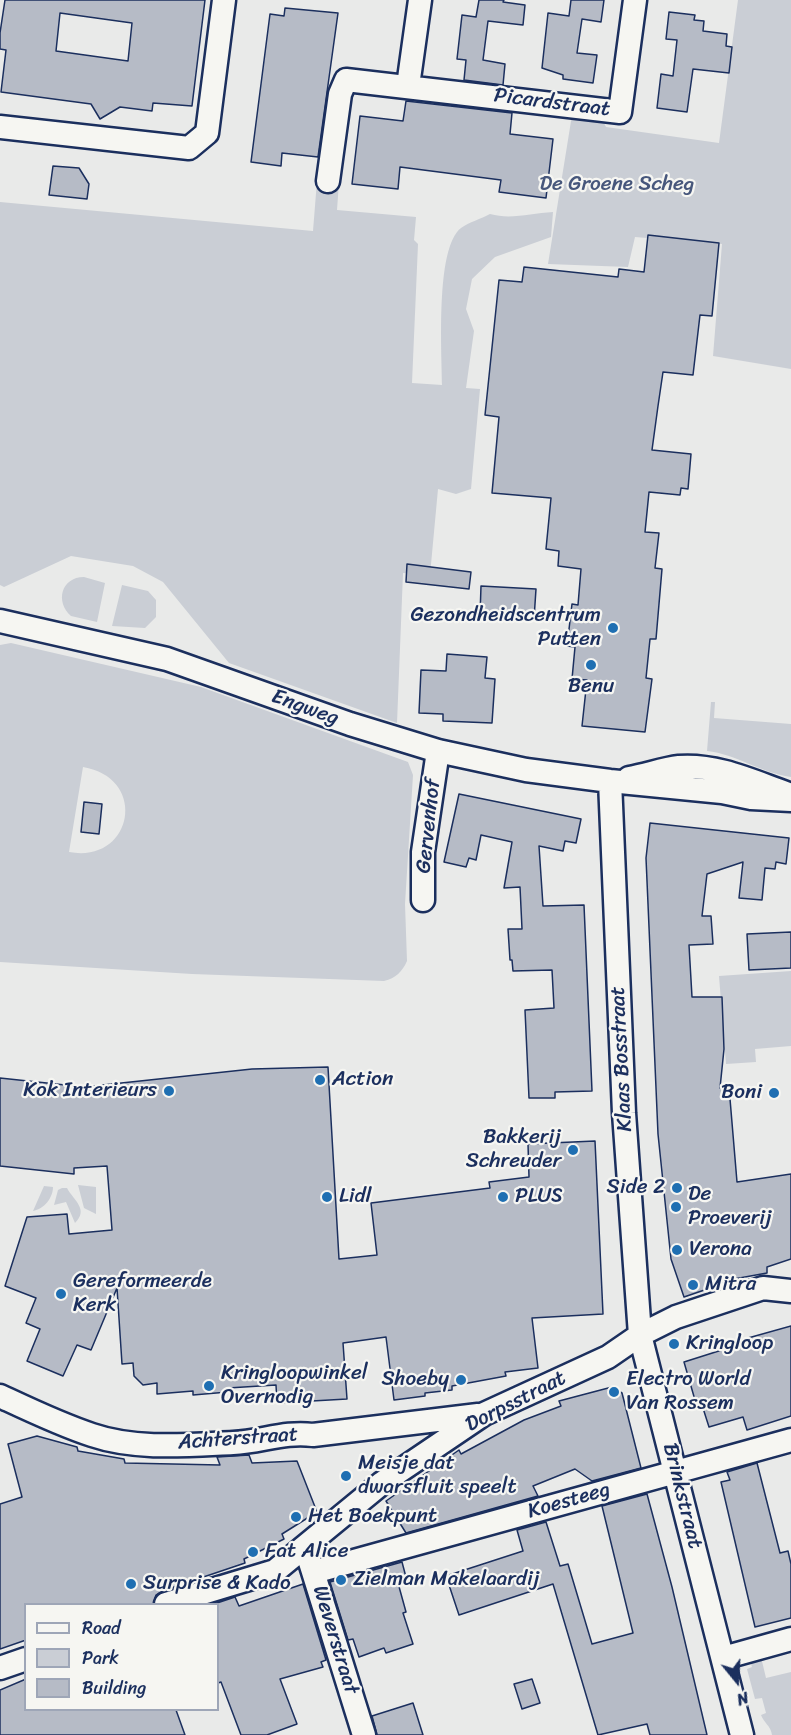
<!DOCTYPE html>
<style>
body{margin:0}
#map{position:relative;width:791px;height:1735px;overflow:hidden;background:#e9eae9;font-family:Sriracha,sans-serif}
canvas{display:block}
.legend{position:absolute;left:24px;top:1603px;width:195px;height:108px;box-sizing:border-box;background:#f6f6f2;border:2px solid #9ea6b7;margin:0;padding:8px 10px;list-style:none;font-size:18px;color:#1b2f5e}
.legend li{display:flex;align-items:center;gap:12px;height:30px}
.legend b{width:30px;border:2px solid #9ea6b7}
.north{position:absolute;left:707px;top:1651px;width:60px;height:60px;-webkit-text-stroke:4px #f6f6f2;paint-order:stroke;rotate:162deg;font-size:16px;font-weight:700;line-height:24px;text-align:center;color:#1b2f5e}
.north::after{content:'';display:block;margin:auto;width:21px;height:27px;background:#1b2f5e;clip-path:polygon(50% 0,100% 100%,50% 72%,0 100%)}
</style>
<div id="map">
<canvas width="791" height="1735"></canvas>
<ul class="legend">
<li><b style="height:8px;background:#f6f6f2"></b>Road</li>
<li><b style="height:16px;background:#caced5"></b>Park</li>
<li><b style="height:16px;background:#b6bbc6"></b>Building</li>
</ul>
<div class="north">N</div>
</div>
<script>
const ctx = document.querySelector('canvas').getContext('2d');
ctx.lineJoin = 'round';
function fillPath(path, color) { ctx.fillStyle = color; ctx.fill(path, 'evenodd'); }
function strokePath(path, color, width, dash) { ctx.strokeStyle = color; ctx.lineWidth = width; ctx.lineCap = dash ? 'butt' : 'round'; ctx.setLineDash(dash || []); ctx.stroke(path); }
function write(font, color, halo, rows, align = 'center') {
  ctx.font = font + ' Sriracha,sans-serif'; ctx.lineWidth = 4.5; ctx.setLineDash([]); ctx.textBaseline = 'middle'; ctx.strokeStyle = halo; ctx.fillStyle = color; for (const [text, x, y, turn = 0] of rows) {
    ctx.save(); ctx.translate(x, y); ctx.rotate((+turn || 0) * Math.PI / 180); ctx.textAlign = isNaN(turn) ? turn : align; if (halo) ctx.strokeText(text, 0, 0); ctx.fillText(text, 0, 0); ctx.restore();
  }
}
fillPath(new Path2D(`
 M738 0H791V369L713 356 722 244 635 237 628 267 548 264 572 115 603 121 606 127 719 143Z
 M317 181 339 182 337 210 416 217 414 240 418 244 412 383 442 385C442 353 435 248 461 228 469 222 481 219 490 214 511 220 531 213 553 212L551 237 495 257 472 279 466 309 474 331 466 388 480 389 471 489 456 494 438 489 430 575 403 573 397 723 229 663 163 582 133 566 71 556 4 587 0 585V202L313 231Z
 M84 577 105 583 97 622 71 616C55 602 61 577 84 577Z
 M122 585 148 591 156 600V617L145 628 112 626Z
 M11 643 201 687 408 762 413 775 405 904 407 961C402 972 396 978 384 981L192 974 0 962V645ZM83 767C149 778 133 864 69 852Z
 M711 702H715L714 718 791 724V777C761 773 736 754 707 751Z
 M791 971V1046L755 1049 756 1062 726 1064 719 976Z
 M78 1185 96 1187V1214L84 1208Z
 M44 1186 53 1187C53 1198 44 1209 33 1211Z
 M62 1188H67C74 1201 89 1209 75 1223L66 1202 54 1205 58 1190Z
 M761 1657 766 1678 791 1672V1735H772C771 1726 764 1723 761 1715L766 1713 762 1698 755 1699 747 1669 752 1667 750 1661Z`), '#caced5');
const building = new Path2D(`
 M5 0H205L192 106 153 103 152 111 120 107 100 119 91 104 1 92 6 50 0 49V33ZM60 13 132 23 128 61 56 51Z
 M479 0H504L503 2 525 5 523 25 488 21 483 60 505 64 503 85 464 80 466 60 457 59 462 15 476 17Z
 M571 0H604L601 22 582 19 577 53 597 55 593 83 563 79V75L542 68 548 13 569 16Z
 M285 8 338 13 318 157 282 153 281 166 251 162 270 14 284 16Z
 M669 12 695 15 694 20 704 21 703 31 727 34 726 46 732 47 729 73 693 69 687 112 657 108 661 74 673 76 677 40 666 39Z
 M406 101 512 113 510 134 553 139 546 198 499 192 501 180 400 167 398 189 352 184 360 116 403 121Z
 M53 166 79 168 89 184 87 199 49 195Z
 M648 235 719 243 712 316 700 315 693 375 663 372 658 406 652 450 691 454 688 489 681 488 680 495 649 492 645 532 659 533 655 568 662 569 656 639H650L646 678 652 679 645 732 582 726 587 680 572 679 575 647 567 646 572 604 578 605 581 569 558 566 559 551 546 549 551 498 492 493 499 417 485 415 499 280 522 282 524 267 618 277 619 269 644 272Z
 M407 564 471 572 469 589 406 582Z
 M481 586 536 589 534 619 480 616Z
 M447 654 487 657 485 678 495 679 492 723 443 721V714L419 713 421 670 446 671Z
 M459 794 581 819 576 843 565 841 563 851 539 846 543 906 584 905 592 1091 555 1092V1098H529L525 1010 554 1008 552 970 513 971 512 960H510L508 929H522L520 887 504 888 512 842 481 835 476 860 469 858 466 867 444 862Z
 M84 802 102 804 99 834 81 832Z
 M650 823 789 838 786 864 776 862 775 869 765 868 762 900 739 898 743 862 707 874 702 916H711L713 944 689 945 692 997H722L724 1049 720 1088 729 1087 737 1182 791 1174V1259L767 1267V1273L723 1281 722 1284 684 1297 671 1259 658 1134 646 858Z
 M791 932V968L749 970 747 934Z
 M328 1067 339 1259 377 1255 371 1203 490 1188 489 1182 529 1177 528 1144 595 1141 603 1314 532 1318 538 1368 505 1372 506 1376 452 1386V1390L425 1393V1396L394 1400 386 1337 343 1343 347 1399 277 1403 276 1385 228 1388V1392L193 1395V1391L157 1394V1383L143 1385 134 1376 133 1363 122 1364 117 1288 91 1350 77 1345 63 1376 27 1361 40 1329 26 1323 36 1298 5 1286 27 1217 67 1214 69 1234 112 1230 107 1166 74 1168V1174L0 1166V1078L84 1087 252 1069Z
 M791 1326V1416L747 1430 743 1417 709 1427 702 1405 697 1407 684 1362 725 1349 723 1345Z
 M612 1387 622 1393 641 1468 592 1481 575 1469 533 1486 538 1496 406 1533 386 1501 459 1450 461 1454 524 1420 561 1406 559 1401Z
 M37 1436 77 1447 78 1451 124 1459 125 1463 220 1465 217 1457 249 1455 252 1463 297 1461 317 1512 282 1534 284 1539 244 1559 245 1563 162 1591 156 1595 153 1605H26V1640L0 1649V1504L22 1497 8 1444Z
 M757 1463 780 1553 788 1551 791 1564V1618L755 1627 721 1482 730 1480 727 1472Z
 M647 1494 672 1587 707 1735H650L647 1724 598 1735 553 1584 459 1615 446 1576 523 1551 517 1530 546 1522 560 1566 568 1564 592 1644 633 1633 602 1506Z
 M402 1562 407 1581 398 1583 406 1612 403 1613 413 1644 386 1653 384 1648 359 1657 353 1639 348 1640 330 1582Z
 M303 1584 326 1660 321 1662 323 1667 280 1679 297 1724 267 1735H241L221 1682 218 1683V1605H211L235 1597 239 1606Z
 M26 1679V1710H176L185 1735H0V1690Z
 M532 1679 540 1703 522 1709 514 1684Z
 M413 1703 423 1735H377L372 1716Z`);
fillPath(building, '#b6bbc6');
strokePath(building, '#1b2f5e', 1.5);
const minor = new Path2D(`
 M408 86 420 0
 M0 127 189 148 207 133 224 0
 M328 181 340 94 346 80 620 112 635 0
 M0 621 167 659 350 724 438 751 526 770 610 781 722 792 751 798 791 800
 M629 778C646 775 663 769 679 767 716 764 752 781 786 793
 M610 781 624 1113 640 1335 742 1735
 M423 900V852L438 751
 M0 1396C30 1410 61 1425 92 1435 136 1450 188 1445 233 1443 261 1442 285 1431 313 1435L478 1415
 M309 1559 364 1735
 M314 1572 791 1440
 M166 1604 275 1571 382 1483 484 1414 608 1357 640 1335 676 1317 763 1288 791 1291
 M723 1658 791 1639
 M0 1668 26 1659`);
strokePath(minor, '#1b2f5e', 27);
strokePath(minor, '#f6f6f2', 22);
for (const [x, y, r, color] of [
 [613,628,6,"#1f6fb2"],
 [591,665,6,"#1f6fb2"],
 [320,1080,6,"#1f6fb2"],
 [169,1091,6,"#1f6fb2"],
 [774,1093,6,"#1f6fb2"],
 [573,1150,6,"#1f6fb2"],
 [677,1188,6,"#1f6fb2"],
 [327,1197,6,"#1f6fb2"],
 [503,1197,6,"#1f6fb2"],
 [676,1207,6,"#1f6fb2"],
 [677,1250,6,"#1f6fb2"],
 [693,1285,6,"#1f6fb2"],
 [61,1294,6,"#1f6fb2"],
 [674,1344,6,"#1f6fb2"],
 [461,1380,6,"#1f6fb2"],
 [209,1386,6,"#1f6fb2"],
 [614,1392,6,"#1f6fb2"],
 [346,1476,6,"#1f6fb2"],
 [296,1517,6,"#1f6fb2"],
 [253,1552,6,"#1f6fb2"],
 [341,1580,6,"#1f6fb2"],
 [131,1584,6,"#1f6fb2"]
]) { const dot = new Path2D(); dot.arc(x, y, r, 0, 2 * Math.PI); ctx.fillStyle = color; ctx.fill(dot); strokePath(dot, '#f6f6f2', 2); }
write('21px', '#1b2f5e', '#f6f6f2', [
 ["Picardstraat",552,103,7],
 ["Engweg",305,708,20],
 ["Gervenhof",429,826,-84],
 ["Klaas Bosstraat",622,1059,-93],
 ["Dorpsstraat",516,1402,-27],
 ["Achterstraat",238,1439,-4],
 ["Brinkstraat",682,1496,76],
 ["Koesteeg",569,1501,-16],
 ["Weverstraat",335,1640,73]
]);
write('21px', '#47577c', '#f6f6f2', [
 ["De Groene Scheg",617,185]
]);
write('21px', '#1b2f5e', '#f6f6f2', [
 ["Gezondheidscentrum",601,616,"right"],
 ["Putten",601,640,"right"],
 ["Benu",591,687,"center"],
 ["Action",332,1080],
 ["Kok Interieurs",157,1091,"right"],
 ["Boni",762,1093,"right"],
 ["Bakkerij",561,1138,"right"],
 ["Schreuder",561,1162,"right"],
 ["Side 2",665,1188,"right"],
 ["De",688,1195],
 ["Proeverij",688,1219],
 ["Lidl",339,1197],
 ["PLUS",515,1197],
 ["Verona",689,1250],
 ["Gereformeerde",73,1282],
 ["Kerk",73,1306],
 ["Mitra",705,1285],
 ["Kringloop",686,1344],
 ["Kringloopwinkel",221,1374],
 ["Overnodig",221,1398],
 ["Shoeby",449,1380,"right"],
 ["Electro World",626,1380],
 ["Van Rossem",626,1404],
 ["Meisje dat",358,1464],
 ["dwarsfluit speelt",358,1488],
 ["Het Boekpunt",308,1517],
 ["Fat Alice",265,1552],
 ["Zielman Makelaardij",353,1580],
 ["Surprise & Kado",143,1584]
], 'left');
</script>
